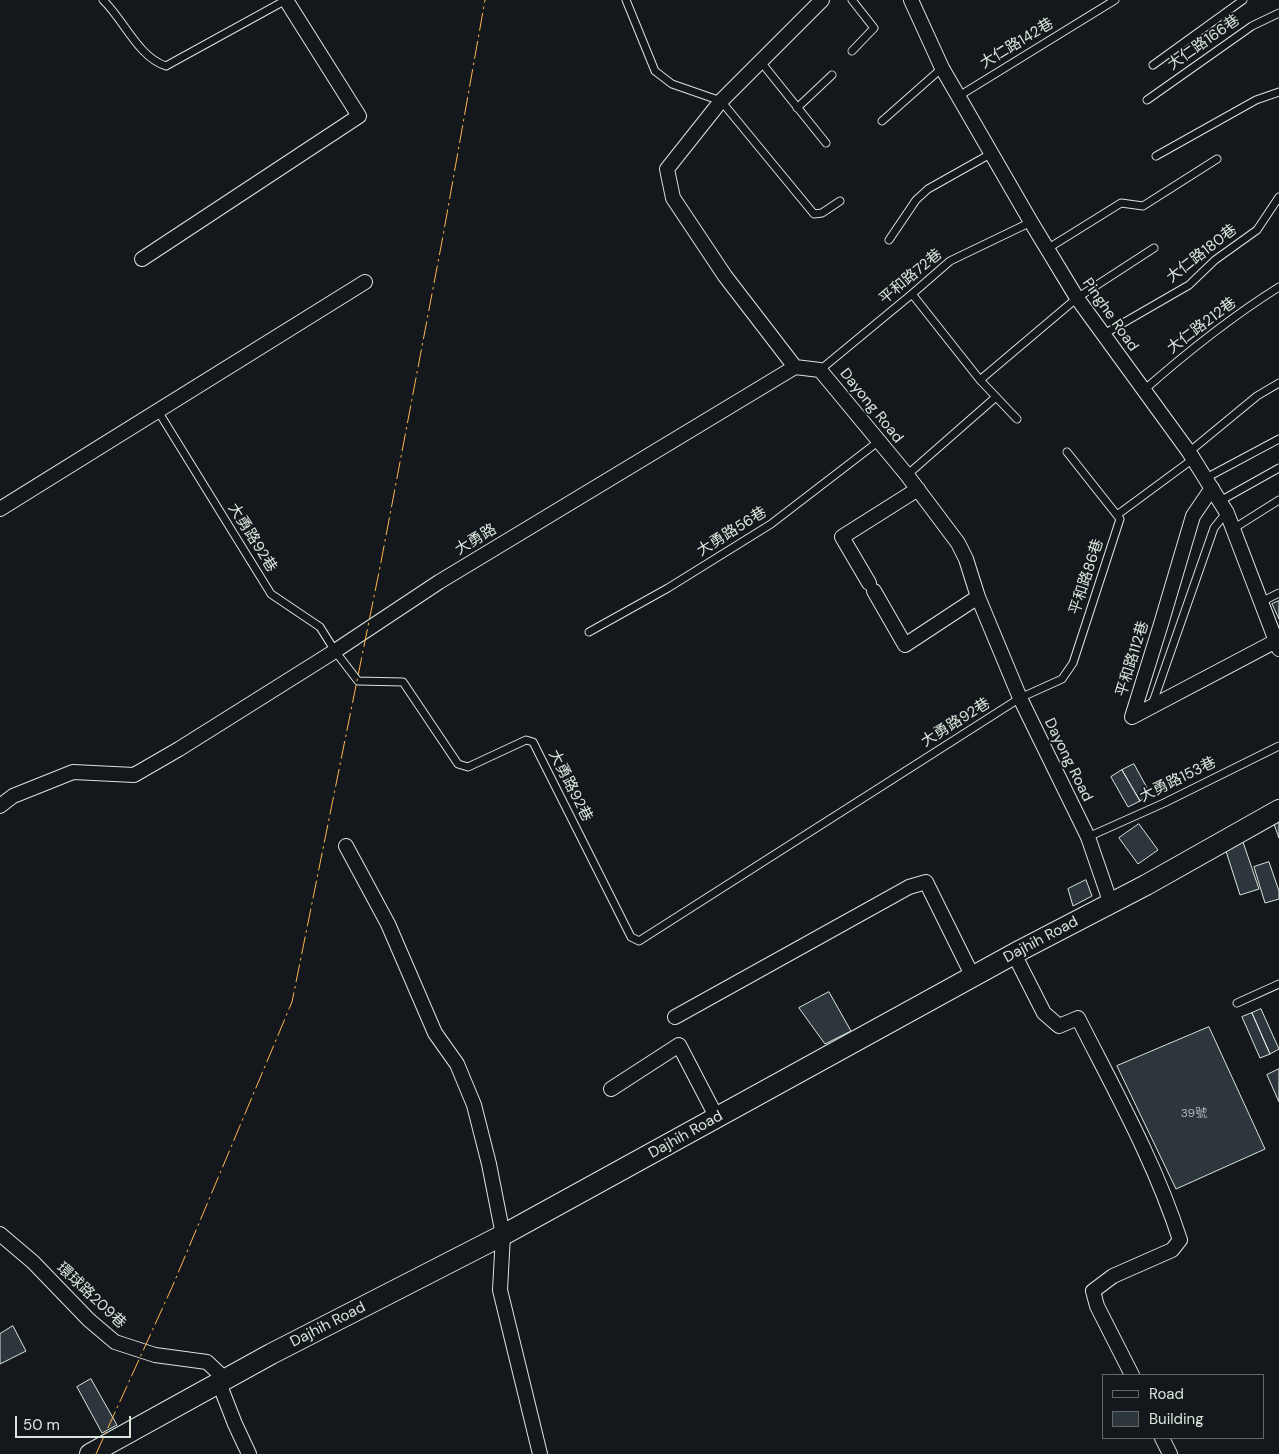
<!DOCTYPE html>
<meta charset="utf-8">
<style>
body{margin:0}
#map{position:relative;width:1279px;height:1454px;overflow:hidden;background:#14181c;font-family:"DM Sans",sans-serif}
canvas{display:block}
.legend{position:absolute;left:1102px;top:1374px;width:162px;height:65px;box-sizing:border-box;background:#14181c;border:1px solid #626a69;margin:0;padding:6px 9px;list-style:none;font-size:15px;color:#d8e6dc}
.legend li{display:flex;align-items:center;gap:10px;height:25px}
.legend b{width:25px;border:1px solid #626a69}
.scale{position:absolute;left:15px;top:1416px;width:116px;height:22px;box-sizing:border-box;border:2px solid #d8e6dc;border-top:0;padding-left:6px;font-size:15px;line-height:18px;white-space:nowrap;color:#d8e6dc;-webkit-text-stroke:4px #14181c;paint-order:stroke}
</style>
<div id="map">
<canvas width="1279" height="1454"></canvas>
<ul class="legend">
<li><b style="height:6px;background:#14181c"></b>Road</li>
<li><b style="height:14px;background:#2c363c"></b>Building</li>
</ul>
<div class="scale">50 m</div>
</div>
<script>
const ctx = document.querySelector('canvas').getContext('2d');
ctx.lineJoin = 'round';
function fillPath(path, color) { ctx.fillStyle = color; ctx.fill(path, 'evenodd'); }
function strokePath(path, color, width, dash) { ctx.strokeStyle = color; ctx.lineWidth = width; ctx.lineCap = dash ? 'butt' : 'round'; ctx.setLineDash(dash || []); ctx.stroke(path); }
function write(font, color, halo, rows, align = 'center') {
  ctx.font = font + ' "DM Sans","Noto Sans TC",sans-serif'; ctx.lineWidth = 4; ctx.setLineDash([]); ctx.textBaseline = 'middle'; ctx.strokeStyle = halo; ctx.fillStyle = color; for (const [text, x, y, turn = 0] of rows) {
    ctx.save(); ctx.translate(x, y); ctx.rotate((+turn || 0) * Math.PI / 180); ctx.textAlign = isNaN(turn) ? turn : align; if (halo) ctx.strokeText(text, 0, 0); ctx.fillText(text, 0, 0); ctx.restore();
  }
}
const building = new Path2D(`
 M1279 601V619L1272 604Z
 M1134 764 1151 795 1140 801 1122 770Z
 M1122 770 1140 801 1128 807 1111 777Z
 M1279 822V838L1274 824Z
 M1139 824 1158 850 1138 864 1119 838Z
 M1243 842 1259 889 1240 895 1225 848Z
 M1269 862 1279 891V899L1265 903 1254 867Z
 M1086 880 1092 896 1073 906 1068 889Z
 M829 992 851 1031 825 1044 799 1008Z
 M1261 1009 1279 1049 1270 1054 1252 1013Z
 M1252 1013 1270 1054 1260 1058 1242 1017Z
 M1209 1027 1265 1149 1176 1189 1117 1066Z
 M1279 1069V1102L1267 1075Z
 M13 1326 26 1351 0 1364V1334Z
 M91 1379 117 1425 102 1433 77 1387Z`);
fillPath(building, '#2c363c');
strokePath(building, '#d8e6dc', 1);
const lane = new Path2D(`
 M103 0C124 20 138 57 166 66L286 0
 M626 0 655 71 672 84 721 101 814 214 822 213 840 201
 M852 51 874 28 852 0
 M761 62 826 143
 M1153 65 1243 0
 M959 96 1115 0
 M1147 100 1252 26 1279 13
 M797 108 832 75
 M882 121 942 68
 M1156 156 1256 100 1279 92
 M889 240 916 200 928 189 992 153
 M1047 249 1121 203 1143 206 1217 159
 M912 294 980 380 1017 419
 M1104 334 1189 285 1215 260 1257 230 1279 197
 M820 370 912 294 950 261 1031 222
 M980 380 1077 298 1154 248
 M1144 390C1186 353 1231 317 1279 287
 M158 411 271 594 320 627 335 651 358 681 403 682 458 764 468 767 526 740 533 742 631 937 639 941 1020 698 1062 679 1073 663 1120 519 1067 452
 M1189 452 1257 396 1279 383
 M907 475 996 397
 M1206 478 1279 439
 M1220 501 1279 468
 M1117 515 1193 459
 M1233 529 1279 500
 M1261 602 1279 593
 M589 632 668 588 771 524 879 441
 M1152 705 1214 528 1226 513
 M1088 837 1164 803 1279 746
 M1237 1003 1279 984`);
const street = new Path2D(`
 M822 0 721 101 667 169 673 198 725 276 795 367 820 370 907 475 958 543 966 559 978 597 1020 698 1088 837 1111 904
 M911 0 942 68 1031 222 1077 298 1189 452 1227 513 1279 649
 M142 259 359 116 286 0
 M1212 488 1193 516 1161 624 1132 717 1276 641
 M0 509 365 282
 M869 583 842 537 918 489
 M874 591 905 645 978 597
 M0 806 13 796 73 772 134 775 179 749 335 651 439 582 795 367
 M346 846 388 924 435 1033 457 1064 474 1105 489 1164 503 1235 500 1290 540 1454
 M1014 954 1044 1013 1059 1026 1078 1018C1115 1091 1155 1162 1180 1240L1172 1250 1113 1276 1093 1291 1097 1306 1132 1375
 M675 1017 909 887 926 882 973 977
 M611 1089 679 1045 717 1118
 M0 1234 33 1262 89 1320 115 1342 155 1355 207 1362 225 1379
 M219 1383 235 1424 249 1454
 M1162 1438 1170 1454`);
const secondary = new Path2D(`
 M90 1454 271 1354 503 1235 1021 950 1146 885 1279 810`);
strokePath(lane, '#d8e6dc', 9);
strokePath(street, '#d8e6dc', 16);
strokePath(secondary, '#d8e6dc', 22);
strokePath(lane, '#14181c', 7);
strokePath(street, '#14181c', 14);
strokePath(secondary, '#14181c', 20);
strokePath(new Path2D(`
 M96 1454 173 1285 292 1002 381 562 443 236 485 0`), '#ffb74d', 1, [18, 4, 2.5, 4]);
write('12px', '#adbab4', null, [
 ["39號",1194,1114]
]);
write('15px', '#d8e6dc', '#14181c', [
 ["大仁路166巷",1204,43,-35],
 ["大仁路142巷",1017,44,-31],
 ["大仁路180巷",1202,254,-38],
 ["平和路72巷",911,277,-40],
 ["Pinghe Road",1110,315,55],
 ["大仁路212巷",1202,326,-37],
 ["Dayong Road",871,406,51],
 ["大勇路56巷",732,532,-32],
 ["大勇路92巷",252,538,58],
 ["大勇路",476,540,-31],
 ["平和路86巷",1087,577,-72],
 ["平和路112巷",1133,659,-73],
 ["大勇路92巷",956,723,-32],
 ["Dayong Road",1068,760,64],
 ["大勇路153巷",1178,780,-26],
 ["大勇路92巷",570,786,63],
 ["Dajhih Road",1041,940,-28],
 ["Dajhih Road",686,1135,-29],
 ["環球路209巷",91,1296,43],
 ["Dajhih Road",328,1325,-27]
]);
</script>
